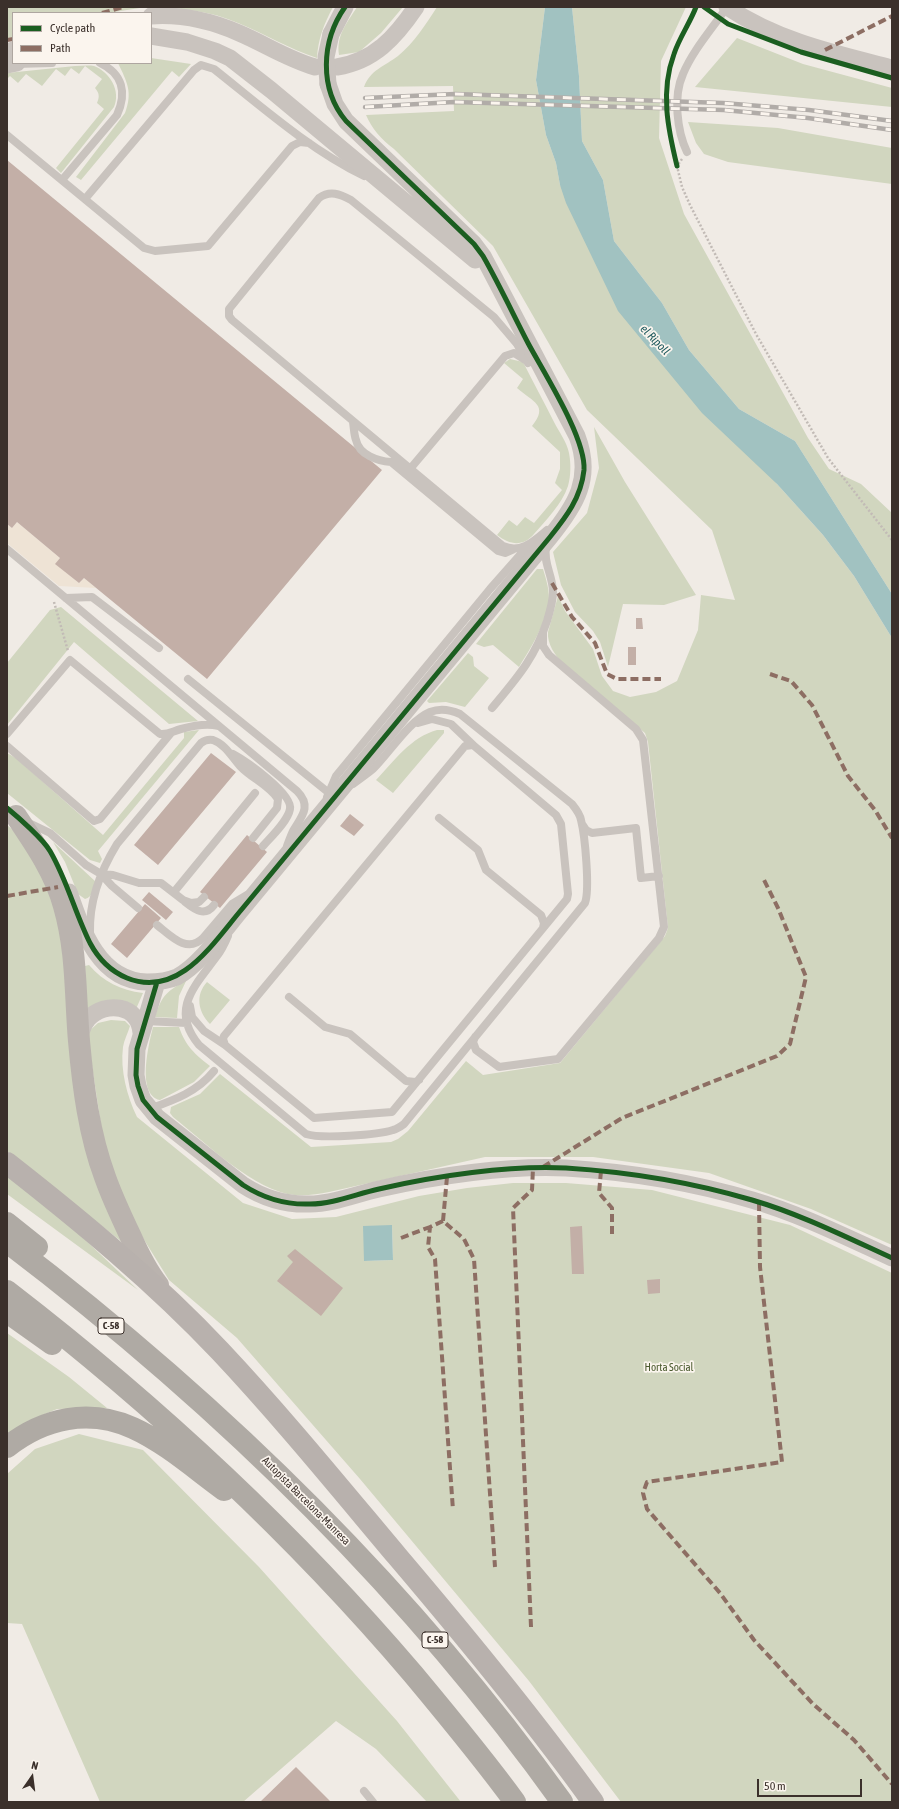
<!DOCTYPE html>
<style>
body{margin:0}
#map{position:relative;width:899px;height:1809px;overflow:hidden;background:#f0ebe5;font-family:"Asap Condensed",sans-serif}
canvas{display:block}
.frame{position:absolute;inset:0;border:8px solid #3b302b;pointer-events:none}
.legend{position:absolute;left:12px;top:12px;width:140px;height:52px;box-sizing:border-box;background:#fbf5ee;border:1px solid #aea6a0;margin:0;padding:5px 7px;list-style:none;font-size:12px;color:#3b302b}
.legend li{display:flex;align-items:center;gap:8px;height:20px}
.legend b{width:20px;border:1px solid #aea6a0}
.north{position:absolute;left:12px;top:1757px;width:40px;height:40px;-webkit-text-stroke:3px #fbf5ee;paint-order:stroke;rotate:14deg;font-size:11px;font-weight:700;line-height:16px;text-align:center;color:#3b302b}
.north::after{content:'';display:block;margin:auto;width:14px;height:18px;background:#3b302b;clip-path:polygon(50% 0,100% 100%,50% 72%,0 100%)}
.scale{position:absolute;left:757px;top:1779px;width:105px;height:18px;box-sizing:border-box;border:2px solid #3b302b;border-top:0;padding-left:5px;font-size:12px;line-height:14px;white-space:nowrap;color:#3b302b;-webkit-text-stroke:3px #fbf5ee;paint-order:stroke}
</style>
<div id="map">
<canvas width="899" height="1809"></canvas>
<div class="frame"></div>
<ul class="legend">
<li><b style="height:5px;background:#1b5e20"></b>Cycle path</li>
<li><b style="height:5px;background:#8d6e63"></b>Path</li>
</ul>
<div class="north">N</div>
<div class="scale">50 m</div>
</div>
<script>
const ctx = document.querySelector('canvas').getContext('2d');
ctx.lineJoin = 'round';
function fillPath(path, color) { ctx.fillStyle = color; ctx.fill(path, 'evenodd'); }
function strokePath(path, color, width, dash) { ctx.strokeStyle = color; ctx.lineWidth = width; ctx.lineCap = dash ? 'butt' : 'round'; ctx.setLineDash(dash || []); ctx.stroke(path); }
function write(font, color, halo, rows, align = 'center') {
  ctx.font = font + ' "Asap Condensed",sans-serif'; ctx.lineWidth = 3.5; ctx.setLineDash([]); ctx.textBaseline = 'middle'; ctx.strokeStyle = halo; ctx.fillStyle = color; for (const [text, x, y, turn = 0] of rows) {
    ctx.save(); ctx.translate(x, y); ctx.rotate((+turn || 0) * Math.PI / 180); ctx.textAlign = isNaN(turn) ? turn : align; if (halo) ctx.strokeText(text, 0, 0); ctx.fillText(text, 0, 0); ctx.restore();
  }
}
fillPath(new Path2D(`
 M7 7H146L108 13H13V37L7 38Z
 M151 7H333C324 24 318 39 317 58 289 49 265 34 238 23 211 11 181 8 151 7Z
 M357 7H403L381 33 359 52 339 55C336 35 347 23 357 7Z
 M437 7H545L536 80 546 135 556 163 560 185 777 484 823 535 854 576 892 638V1245L811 1209 709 1173 593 1157H485L329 1192C318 1194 307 1196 295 1195 255 1192 205 1142 173 1117L170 1113 171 1107 200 1094 220 1074 311 1147 391 1142 398 1139 408 1131 466 1061 483 1075 560 1063 665 936 668 928 648 742 645 733 563 664C555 655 547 644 548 632L558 596 565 611 593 649 602 676 613 691 630 697 656 692 677 681 698 630 701 595 735 600 712 530 587 410 493 246 394 149C381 139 372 129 366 115L454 111 453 86 364 87C370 70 385 66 398 56 414 43 426 24 437 7Z
 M572 7H686L661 61 659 138 684 214 808 438 829 469 861 484 892 513V594L795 441 739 409 689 350 662 303 614 241 603 180 582 141 579 76Z
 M737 38 803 64 892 88V107L695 87Z
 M151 58 191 64 179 77 172 71 81 180 76 177 125 113C133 92 127 82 118 63H151Z
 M75 66C81 66 88 65 94 66 110 72 121 91 114 107L61 173 56 168 104 109 97 103C100 96 99 93 95 88L102 79 85 66 79 74 71 68 65 76 56 69 42 86 26 74 18 83 10 76 7 79V73Z
 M688 122 778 128 892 148V184L728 162 704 154 696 143Z
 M510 359 523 362C533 382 544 402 554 422 559 432 567 442 569 453 571 463 571 476 568 486 562 504 546 520 534 534 523 547 510 545 497 535L509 520 517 526 525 517 534 523 562 490 555 483 560 469V452L532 426C549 405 533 402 517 388L523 379 504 363Z
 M594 427 625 482 696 595 664 605 623 604 608 667 600 642 593 631 575 612 561 585 553 552 587 513 599 468Z
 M537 569H543C546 579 549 588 549 599 548 621 530 649 519 667L493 645 484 647 476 644Z
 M61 607 198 721 169 724 74 642 7 725V663L50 610Z
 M468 653 473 657 474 666 489 678 465 707 446 702 429 703 427 701Z
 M199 730 98 851 102 859 100 863 90 860 7 793V753L16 758 103 835 184 738V732Z
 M437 730H444V733L393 793 376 780C394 761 411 737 437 730Z
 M7 825C32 846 44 878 56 908L122 1242 7 1151Z
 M53 842 96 882C93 889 93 897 85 899L78 894 65 862Z
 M89 965C104 982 120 990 143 993L136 1009 87 1011 85 966Z
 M187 979 179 996 177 1018 155 1017C163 992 167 993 187 979Z
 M207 982 230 1000 210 1024C198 1012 195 995 207 982Z
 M111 1020 125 1021 130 1026C128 1033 124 1040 123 1047 120 1070 127 1096 137 1117L243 1203 292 1219 336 1217 419 1196 467 1188 513 1183H566L652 1190 790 1225 892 1273V1802H621L529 1681 360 1479 237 1338 169 1280 130 1217 105 1151 87 1033 98 1023ZM392 1225 393 1260 364 1261Z
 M153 1027H179C186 1047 195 1054 210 1066L194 1082 160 1100C136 1095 149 1043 153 1027Z
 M7 1176 78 1233 138 1290 7 1194Z
 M7 1333 69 1377 107 1408 57 1409 28 1421 7 1438Z
 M79 1434 143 1450 259 1567 397 1721 461 1802H427L376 1749 336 1721 243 1802H100L22 1624 7 1623V1474L35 1449Z`), '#d1d6bf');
fillPath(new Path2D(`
 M17 522 60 558 56 564 79 583 84 578 96 588 59 586 7 543V524L12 528Z`), '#eee3d5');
fillPath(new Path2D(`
 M545 7H572L579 76 582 141 603 180 614 241 662 303 689 350 739 409 795 441 892 594V638L854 576 823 535 777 484 702 413 618 311 566 203 560 185 556 163 546 135 536 80Z
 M392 1225 393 1260 364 1261 363 1226Z`), '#a1c2c1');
fillPath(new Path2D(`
 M7 160 382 470 207 679 84 578 79 583 55 564 60 558 17 522 12 528 7 524Z
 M636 618H642L643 629H636Z
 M628 647H636V665H628Z
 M211 753 236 772 158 865 134 845Z
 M350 814 364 825 354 836 340 826Z
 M247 835 267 852 220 908 200 892Z
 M149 892 173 912 166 920 142 900Z
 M145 904 161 918 127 958 111 944Z
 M582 1226 584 1274H572L570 1227Z
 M295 1249 343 1288 321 1316 277 1281 293 1262 287 1256Z
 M660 1279V1293L648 1294 647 1280Z
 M296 1767 331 1802H260Z`), '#c3afa7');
strokePath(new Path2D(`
 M682 159 677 166 682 187 690 205 756 334 828 458 892 540
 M54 602 68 651`), '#c2bbb6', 2.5, [2, 2]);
strokePath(new Path2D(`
 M15 64 52 63
 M7 135 144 248 155 251 208 246 292 146 300 142 309 143
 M687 152C677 131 673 96 683 74 693 50 712 29 727 7
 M62 180 117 115C127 93 123 74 100 63
 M85 199 194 70 201 65 214 69C262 107 309 149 364 176
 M528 363 517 344 494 317 351 200C340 194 330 190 319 198L229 309V316L232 320 503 546C521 554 534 541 547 530
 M353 422C354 428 354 435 356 440 359 455 378 461 391 462L498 551 505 553 514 549
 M410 469 505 356 514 353 525 360
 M7 549 297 791C312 806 302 816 293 831 291 835 289 841 287 846
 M66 598 92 597 159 648
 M188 679 329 793 335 798 336 797
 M492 708C516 679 535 658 547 621 550 611 553 602 553 592 553 576 543 563 546 547
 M7 734 70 660 160 734C168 735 173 731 181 729 192 726 207 723 218 726
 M7 746 94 821 100 819 171 733
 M233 754C246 761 293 794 290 809 288 821 271 837 263 846
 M327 797 336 776 490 589 528 546
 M439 818 478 850 486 870 541 915 544 923 543 928
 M27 822 50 833 86 865 101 874 113 875 139 883H161L183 900 191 903 199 902 204 897
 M582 824 586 830 592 833 636 828 641 878 659 876
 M101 874 112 886 138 908
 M174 892 255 793
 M185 902C195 910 205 917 214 905
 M157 925C171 936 187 954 203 938L232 904 247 895
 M90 933C89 902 101 870 117 844L201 743C205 740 208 739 213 740 225 744 232 757 240 766 251 778 269 785 278 799L277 808 253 838
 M228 936C225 943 222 950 217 956 196 985 169 1009 199 1045L306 1134C321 1139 378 1135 393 1130 397 1129 400 1127 404 1124L585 903C590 889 585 836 581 820 580 814 576 809 572 804L460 714C451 710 440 708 430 712 409 721 390 752 373 769 367 774 360 779 353 784
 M289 997 325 1027 350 1034 406 1081 415 1082 419 1080
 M190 1006 192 1017 204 1031 225 1045 314 1118 392 1112 567 899 568 894 561 824 556 815 473 745 451 724 432 719 418 723
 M145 1021 187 1023
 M475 1037 473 1042 476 1050 499 1067 558 1059 659 938 664 927 643 740 636 729 549 655 543 646V633
 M225 1045 223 1039 224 1036 258 995 465 746 473 745
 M149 1109C174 1100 197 1092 214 1071
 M364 1791 373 1802`), '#c9c3be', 8);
strokePath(new Path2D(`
 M727 7C778 41 833 53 892 68
 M151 16C180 14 212 21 239 33 265 44 287 59 315 67
 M331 34 345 7
 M151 36 187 42 215 51 230 58 271 90 475 260
 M7 52 13 50
 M7 65 17 63
 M337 67C374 61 395 38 416 7
 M69 892C82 930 99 981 147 982 157 982 168 981 177 977 200 965 225 929 242 909L550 537C576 505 593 478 577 436L483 256 474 244 346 121 335 104 328 84
 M157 982 137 1049 136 1075 138 1086 143 1100 157 1117 243 1185C263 1198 285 1205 310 1204 333 1204 356 1194 379 1189 435 1176 509 1165 566 1168 629 1172 691 1182 752 1200 800 1214 846 1237 892 1258
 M79 1039C81 1031 83 1025 88 1019 106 1000 139 1005 141 1033`), '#c9c3be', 17);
strokePath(new Path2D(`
 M16 816C35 844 55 873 64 906 77 951 75 995 79 1041 83 1086 89 1134 105 1177 112 1197 121 1216 130 1235 138 1253 146 1270 158 1285`), '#bab3ae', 22);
strokePath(new Path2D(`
 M7 1163C81 1221 155 1282 220 1351 282 1417 339 1487 397 1556 465 1636 532 1717 593 1802`), '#b8b1ad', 22);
strokePath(new Path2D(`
 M7 1223 37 1247
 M7 1242C219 1403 407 1586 562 1802
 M7 1291C155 1405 292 1532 413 1674 448 1716 483 1758 515 1802
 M7 1312 52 1344
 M7 1447C44 1418 89 1408 133 1428 166 1443 195 1469 224 1490`), '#afaaa4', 22);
const rail = new Path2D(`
 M365 98 455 94 723 103 809 110 892 121
 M365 107 454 102 724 110 808 118 892 130`);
strokePath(rail, '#b1aca8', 4.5);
strokePath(rail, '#fbf5ee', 3, [9]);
strokePath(new Path2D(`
 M328 84 326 57 331 34`), '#c9c3be', 17);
strokePath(new Path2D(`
 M102 13 123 7
 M7 40 13 39
 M825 50 892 16
 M552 583 572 617 595 643 607 674 617 679H661
 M770 674 791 681 812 705 848 776 875 810 892 838
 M7 896 58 887
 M543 1167 622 1118 777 1056 790 1044 806 977 778 908 763 878
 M601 1171 599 1193 612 1208V1235
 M447 1177 443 1221 464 1239 474 1259 495 1567
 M759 1203 760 1267 782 1462 647 1482 643 1493 647 1509 720 1593 754 1640 813 1704 854 1740 892 1784
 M443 1221 430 1227 428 1247 435 1259 453 1510
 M401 1238 430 1227
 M531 1627 513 1208 532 1190 533 1168`), '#8d6e63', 4, [8, 4]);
strokePath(new Path2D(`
 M704 7 728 24 801 52 892 78
 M677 166C668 129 660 92 674 54 679 38 690 23 696 7
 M7 808C18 817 43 839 50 851 67 880 75 913 90 943 98 958 110 971 127 978 179 999 213 943 242 909L550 537C566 517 581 498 584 470 586 438 544 373 528 343 513 314 499 284 483 256L474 244 346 121C319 89 321 41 345 7
 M157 982 137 1049 136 1075 138 1086 143 1100 157 1117 243 1185C263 1198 285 1205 310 1204 333 1204 356 1194 379 1189 435 1176 509 1165 566 1168 629 1172 691 1182 752 1200 800 1214 846 1237 892 1258`), '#1b5e20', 5);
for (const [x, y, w] of [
 [111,1326,26],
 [435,1640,26]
]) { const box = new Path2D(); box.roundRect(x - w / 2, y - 8, w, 16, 3); ctx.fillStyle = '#fbf5ee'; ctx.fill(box); strokePath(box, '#3b302b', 1); }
write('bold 10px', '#3b302b', null, [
 ["C-58",111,1326],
 ["C-58",435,1640]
]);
write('11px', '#4a5a2e', '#fbf5ee', [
 ["Horta Social",669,1368]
]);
write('11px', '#3b302b', '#fbf5ee', [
 ["Autopista Barcelona-Manresa",306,1501,45]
]);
write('italic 12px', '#1f5a5e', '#fbf5ee', [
 ["el Ripoll",655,340,46]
]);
</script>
